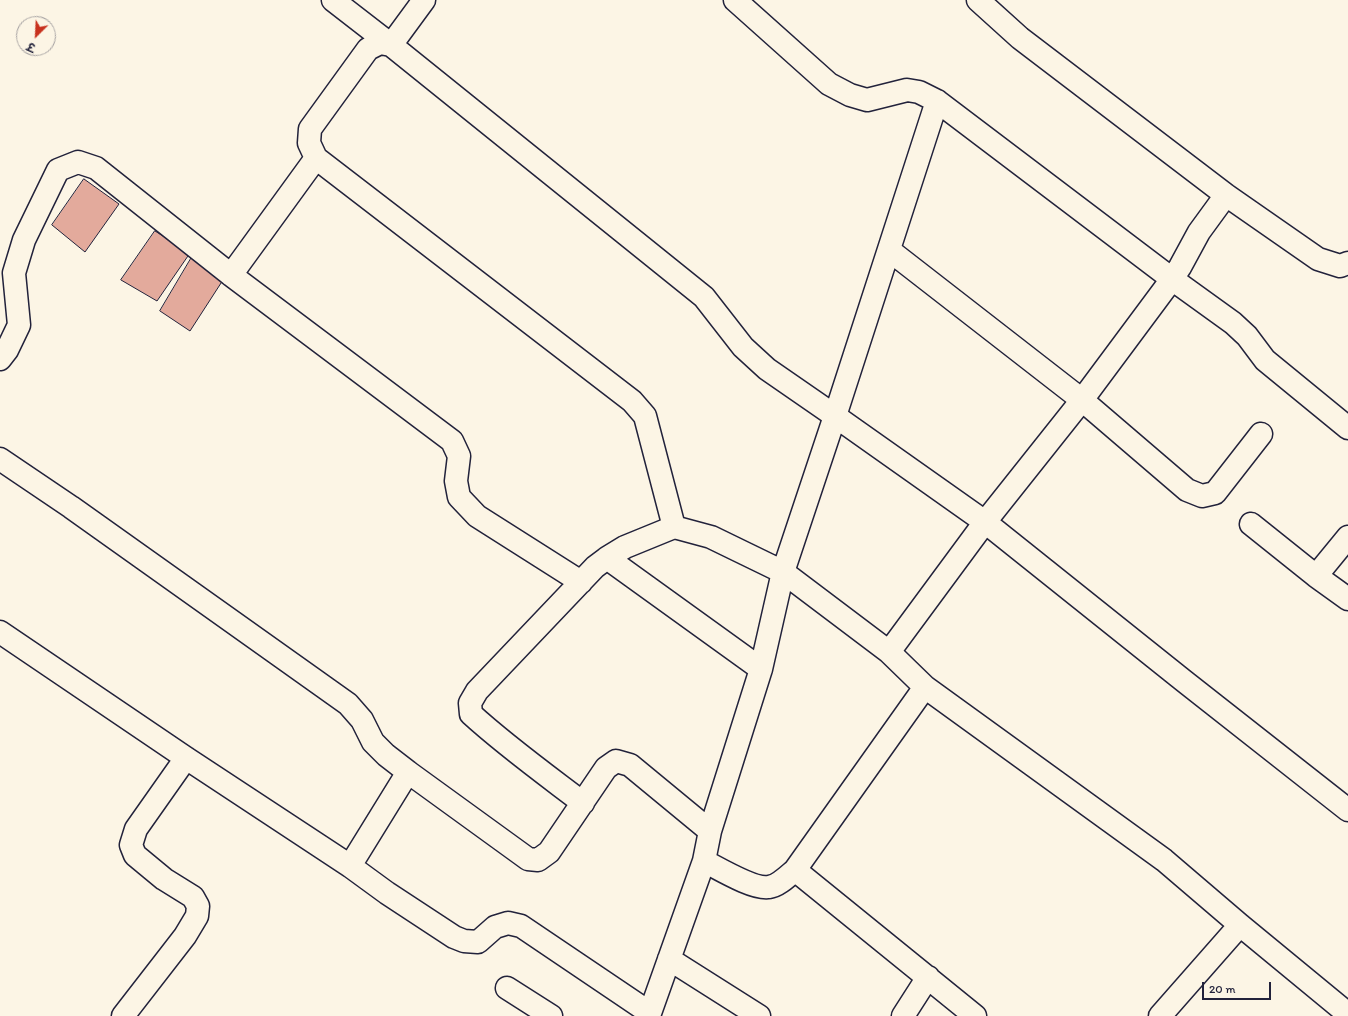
<!DOCTYPE html>
<meta charset="utf-8">
<style>
body{margin:0}
#map{position:relative;width:1348px;height:1016px;overflow:hidden;background:#fcf5e5;font-family:Itim,"Playpen Sans Deva",sans-serif}
canvas{display:block}
.north{position:absolute;left:16px;top:16px;width:40px;height:40px;box-sizing:border-box;background:#fcf5e5;border:1px solid #a5a1a1;border-radius:50%;rotate:204deg;font-size:11px;font-weight:700;line-height:16px;text-align:center;color:#22223b}
.north::after{content:'';display:block;margin:auto;width:14px;height:18px;background:#c8321e;clip-path:polygon(50% 0,100% 100%,50% 72%,0 100%)}
.scale{position:absolute;left:1202px;top:982px;width:69px;height:18px;box-sizing:border-box;border:2px solid #22223b;border-top:0;padding-left:5px;font-size:12px;line-height:14px;white-space:nowrap;color:#22223b;-webkit-text-stroke:3px #fcf5e5;paint-order:stroke}
</style>
<div id="map">
<canvas width="1348" height="1016"></canvas>
<div class="north">उ</div>
<div class="scale">20 m</div>
</div>
<script>
const ctx = document.querySelector('canvas').getContext('2d');
ctx.lineJoin = 'round';
function fillPath(path, color) { ctx.fillStyle = color; ctx.fill(path, 'evenodd'); }
function strokePath(path, color, width, dash) { ctx.strokeStyle = color; ctx.lineWidth = width; ctx.lineCap = dash ? 'butt' : 'round'; ctx.setLineDash(dash || []); ctx.stroke(path); }
const building = new Path2D(`
 M84 179 119 204 85 252 52 225Z
 M155 231 190 253 157 301 121 280Z
 M192 257 223 280 190 331 160 311Z`);
fillPath(building, '#e3aa9c');
strokePath(building, '#22223b', 1);
const minor = new Path2D(`
 M333 0 391 45 424 0
 M735 0 829 84 850 95 867 100 907 90 919 92 937 101 1172 279 1233 323 1247 336 1265 360 1348 428
 M978 0 1020 38 1226 195 1318 259 1340 266 1348 263
 M889 250 1082 400 1187 490 1202 496 1215 493 1261 434
 M231 275 316 158
 M0 359 7 350 19 325 14 273 24 240 58 170 78 162 96 168 231 275 452 441 459 456 456 481 459 497 477 516 581 582
 M0 459 71 507 348 704 362 720 373 742 386 755 408 772 528 859 538 860 549 852 606 768 616 761 630 765 710 831
 M1251 524 1316 576 1348 599
 M674 527 645 416 632 401 316 158 309 143 310 129 368 49 380 43 391 45 704 297 743 347 767 369 835 416 985 522 1184 681 1348 810
 M607 558 625 547 674 527 711 537 783 572 889 652 925 687 795 870C788 876 778 886 769 887 754 890 718 868 704 861
 M1316 576 1348 537
 M0 632 186 758 350 866 387 893 454 937 464 941 478 942 495 927 508 923 521 926 650 1013 704 861 710 831 761 669 783 572 835 416 937 101
 M889 652 985 522 1082 400 1172 279 1180 267 1199 232 1226 195
 M925 687 1164 860 1240 925 1348 1014
 M583 803C545 774 506 746 471 714L470 703 477 691 595 567 607 558 761 669
 M350 866 408 772
 M795 870 975 1016
 M669 959 759 1016
 M507 988 551 1016
 M123 1016 185 936 197 916 198 906 193 897 164 879 135 855 131 845 136 829 186 758
 M903 1016 928 977
 M1160 1016 1240 925`);
strokePath(minor, '#22223b', 25);
strokePath(minor, '#fcf5e5', 22);
</script>
